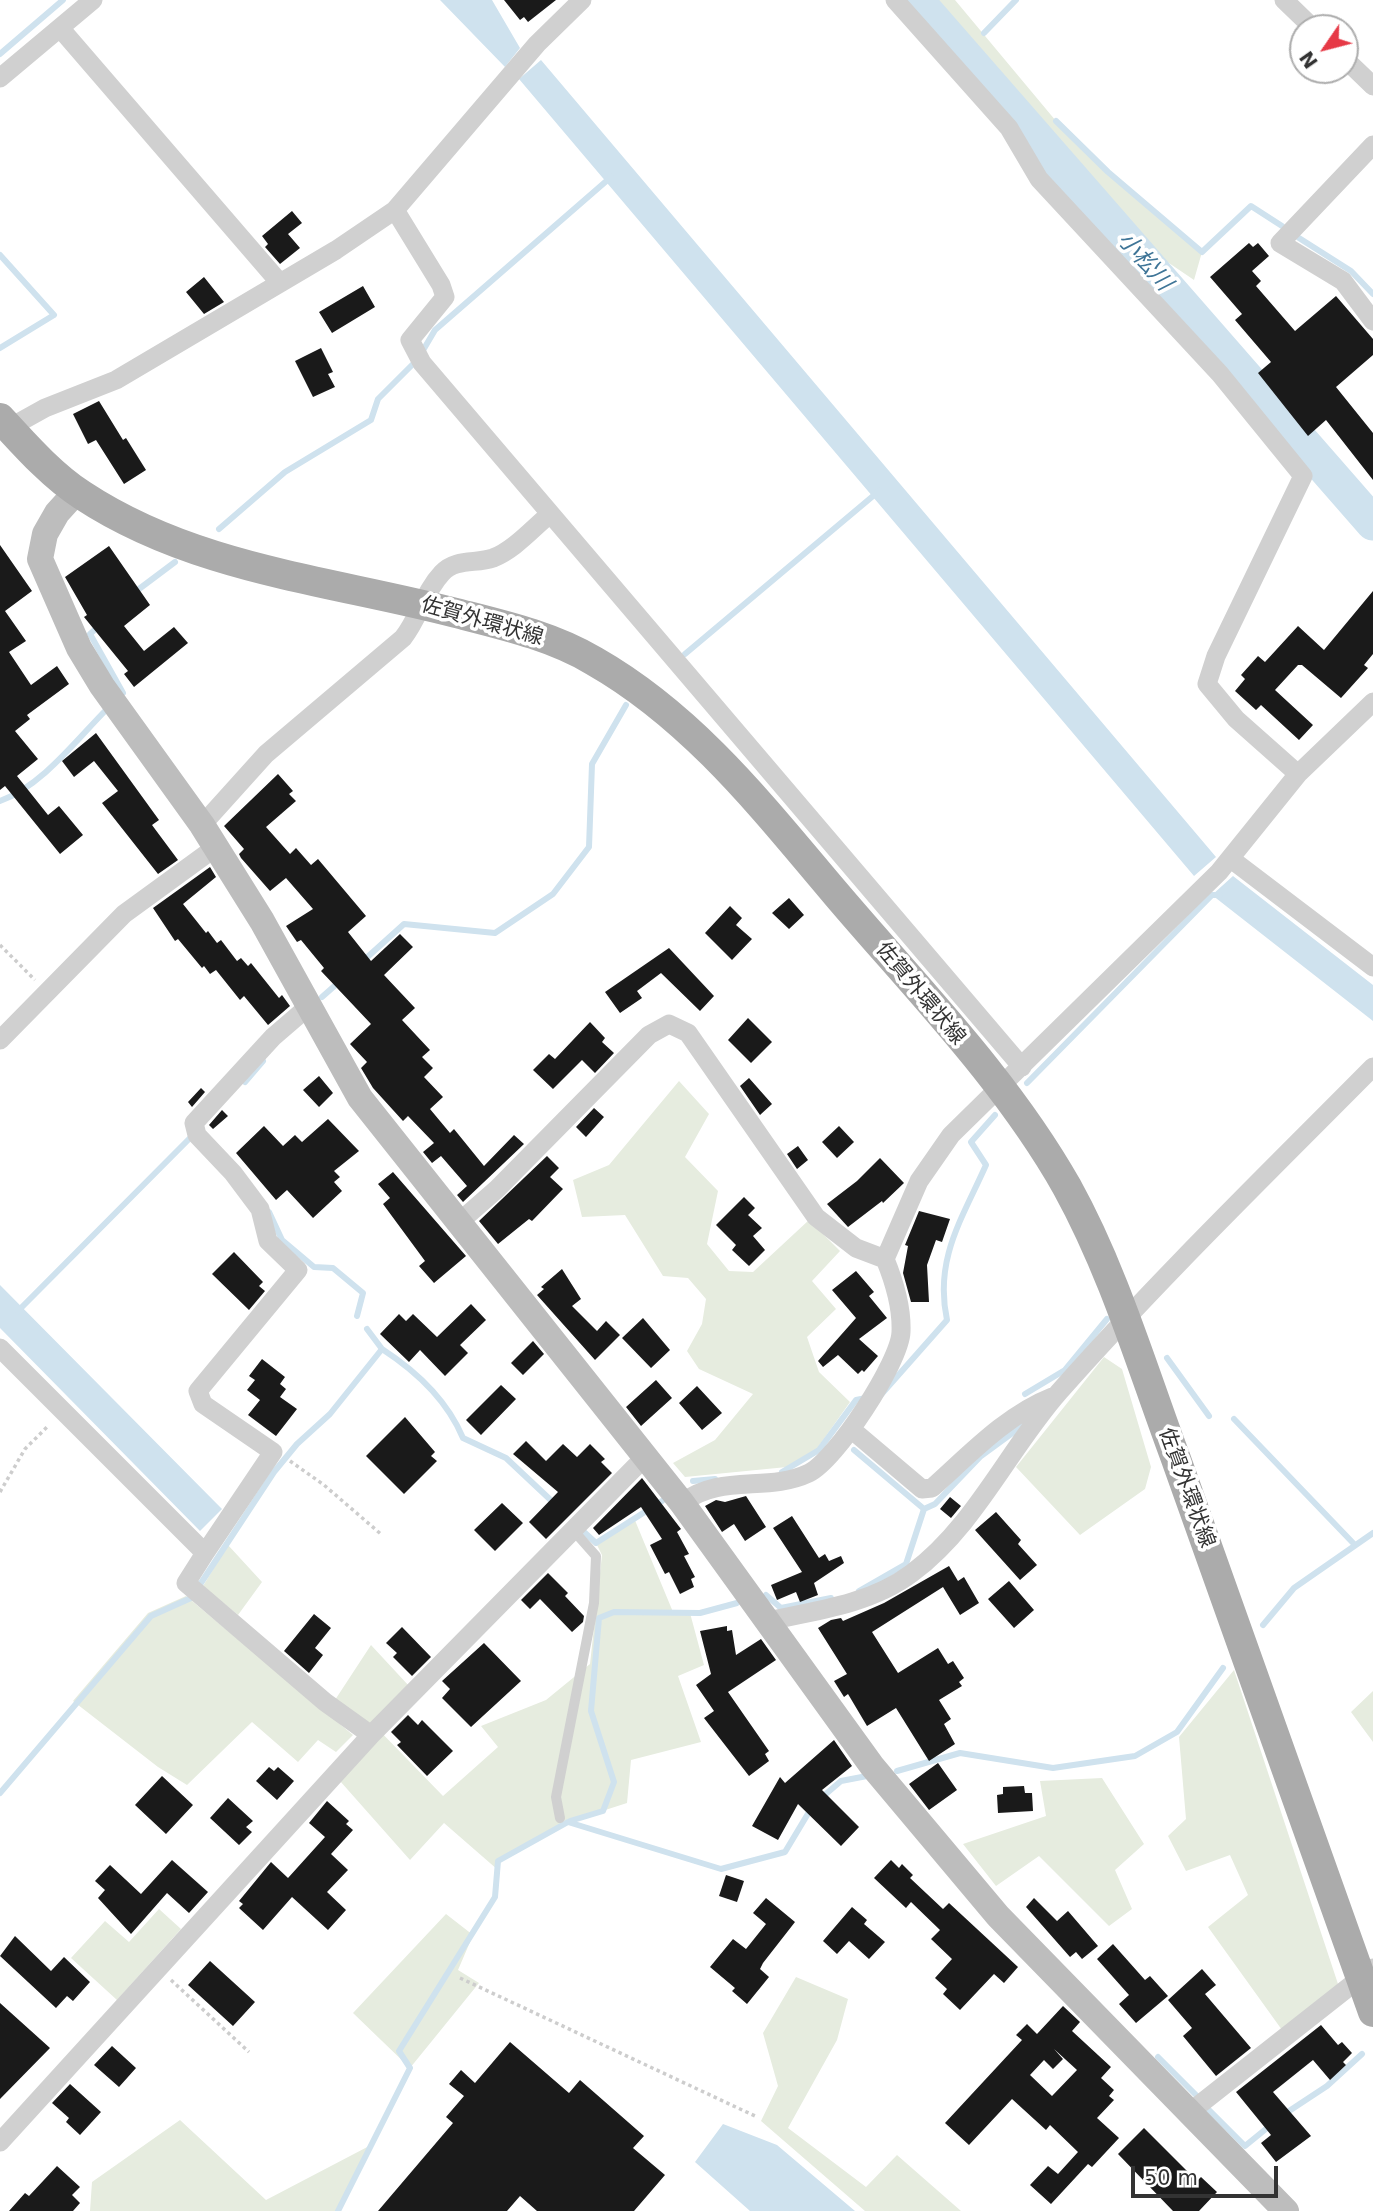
<!DOCTYPE html>
<meta charset="utf-8">
<style>
body{margin:0}
#map{position:relative;width:1373px;height:2211px;overflow:hidden;background:#fff;font-family:"DejaVu Sans",sans-serif}
canvas{display:block}
.north{position:absolute;left:1289px;top:14px;width:70px;height:70px;box-sizing:border-box;background:#fff;border:2px solid #adadad;border-radius:50%;rotate:235deg;font-size:19px;font-weight:700;line-height:28px;text-align:center;color:#333}
.north::after{content:'';display:block;margin:auto;width:24px;height:32px;background:#e63946;clip-path:polygon(50% 0,100% 100%,50% 72%,0 100%)}
.scale{position:absolute;left:1131px;top:2166px;width:147px;height:32px;box-sizing:border-box;border:4px solid #333;border-top:0;padding-left:9px;font-size:21px;line-height:24px;white-space:nowrap;color:#333;-webkit-text-stroke:5px #fff;paint-order:stroke}
</style>
<div id="map">
<canvas width="1373" height="2211"></canvas>
<div class="north">N</div>
<div class="scale">50 m</div>
</div>
<script>
const ctx = document.querySelector('canvas').getContext('2d');
ctx.lineJoin = 'round';
function fillPath(path, color) { ctx.fillStyle = color; ctx.fill(path, 'evenodd'); }
function strokePath(path, color, width, dash) { ctx.strokeStyle = color; ctx.lineWidth = width; ctx.lineCap = dash ? 'butt' : 'round'; ctx.setLineDash(dash || []); ctx.stroke(path); }
function write(font, color, halo, rows, align = 'center') {
  ctx.font = font + ' "DejaVu Sans","Noto Sans JP",sans-serif'; ctx.lineWidth = 7; ctx.setLineDash([]); ctx.textBaseline = 'middle'; ctx.strokeStyle = halo; ctx.fillStyle = color; for (const [text, x, y, turn = 0] of rows) {
    ctx.save(); ctx.translate(x, y); ctx.rotate((+turn || 0) * Math.PI / 180); ctx.textAlign = isNaN(turn) ? turn : align; if (halo) ctx.strokeText(text, 0, 0); ctx.fillText(text, 0, 0); ctx.restore();
  }
}
fillPath(new Path2D(`
 M929 0H955L1056 121 1108 172 1202 252 1194 280 1132 238Z
 M679 1081 709 1114 685 1157 718 1191 707 1244 729 1271 753 1272 809 1220 840 1251 812 1281 836 1309 807 1337 819 1372 850 1402 816 1450 787 1467 685 1477 673 1463 715 1440 753 1394 699 1369 687 1351 702 1324 706 1299 688 1278 663 1276 625 1215 582 1217 573 1180 609 1165Z
 M1104 1357 1122 1369 1151 1467 1145 1489 1080 1535 1016 1467Z
 M634 1518 673 1612 690 1613 704 1665 678 1676 701 1742 631 1760 627 1803 568 1822 498 1861V1870L444 1823 410 1860 340 1781 379 1735 335 1700 371 1645 409 1686 373 1724 443 1796 498 1747 481 1726 546 1700 590 1664 602 1555 596 1543Z
 M228 1545 262 1582 238 1615 203 1586Z
 M186 1596 353 1735 336 1752 318 1740 298 1762 252 1722 187 1785 158 1767 73 1701 148 1613Z
 M1234 1670 1339 1987 1282 2030 1208 1927 1248 1895 1230 1855 1186 1871 1168 1836 1186 1819 1179 1737Z
 M1373 1691V1742L1351 1712Z
 M1102 1778 1144 1844 1115 1870 1132 1909 1109 1926 1039 1856 996 1886 963 1844 1046 1816 1040 1781Z
 M159 1909 181 1929 117 2000 71 1958 105 1921 129 1942Z
 M446 1914 473 1935 458 1970 479 1983 410 2068 353 2013Z
 M796 1977 848 1999 837 2040 788 2128 866 2187 897 2155 961 2211H865L761 2121 778 2086 763 2033Z
 M180 2120 266 2200 373 2144 338 2211H90L92 2182Z`), '#e6ecdf');
fillPath(new Path2D(`
 M440 0H492L520 48 505 67Z
 M541 60 1216 857 1194 876 519 79Z
 M1233 876 1373 985V1021L1212 895Z
 M0 1285 222 1509 200 1531 0 1328Z
 M723 2124 777 2145 855 2211H750L695 2162Z`), '#cfe2ee');
strokePath(new Path2D(`
 M984 33 1016 0
 M0 54 63 0
 M1056 121 1108 172 1202 252 1251 206 1282 226
 M1299 238 1351 271 1373 294
 M0 255 54 315 0 348
 M422 352 435 330 611 177
 M219 529 285 472 371 420 378 399 416 361
 M135 592 175 562
 M99 626 90 634 123 693
 M685 654 879 491
 M0 801C42 786 76 740 107 709
 M363 961 404 924 495 933 553 894 589 847 592 764 626 705
 M322 997 339 982
 M245 1082 263 1061
 M1027 1083 1212 895H1220
 M269 1212 282 1240 314 1267 333 1268 363 1293 357 1316
 M18 1311 192 1136
 M382 1349C416 1371 447 1400 463 1438L506 1458 556 1505
 M1167 1358 1209 1416
 M1025 1394 1065 1370 1107 1319
 M879 1397 947 1320C934 1259 962 1219 986 1165L971 1142 995 1115
 M1234 1419 1355 1545
 M854 1450 924 1509 935 1504 981 1456 1026 1423
 M782 1472 819 1450 856 1400 866 1398
 M693 1481 715 1479
 M584 1532 596 1543 662 1501
 M199 1586 274 1472 297 1444 330 1414 382 1349 367 1329
 M859 1591 906 1564 924 1509
 M766 1595 781 1608 831 1598
 M1263 1625 1294 1588 1373 1533
 M897 1771 960 1753 1053 1768 1135 1756 1177 1732 1223 1668
 M0 1793 151 1616 191 1598
 M820 1799 841 1781 867 1776
 M570 1821 603 1811 614 1782 591 1711 599 1618 614 1612 700 1613 737 1603
 M1158 2057 1197 2096
 M1207 2108 1245 2146 1272 2124
 M1283 2115 1327 2086 1362 2054
 M338 2211 410 2068 399 2051 495 1897 498 1861 568 1822 721 1869 785 1852 812 1807`), '#cfe2ee', 6);
strokePath(new Path2D(`
 M916 0 1373 523`), '#cfe2ee', 35);
fillPath(new Path2D(`
 M504 0H556L528 22 524 17 520 20Z
 M292 211 302 223 288 234 300 248 280 264 265 247 268 244 262 236Z
 M1249 243 1253 247 1258 243 1269 256 1252 271 1261 281 1256 286 1295 331 1336 296 1373 339V355L1336 387 1373 433V480L1326 420 1308 436 1258 373 1271 362 1235 320 1242 314 1210 277Z
 M204 277 224 302 204 314 186 292Z
 M363 286 375 307 332 333 319 312Z
 M321 348 333 372 328 374 335 387 313 397 295 361Z
 M99 401 123 440 126 438 146 470 124 484 96 440 88 444 73 414Z
 M0 545 32 591 5 611 26 641 9 652 31 685 57 666 69 684 27 715 30 719 15 731 38 759 17 776 48 815 59 806 83 835 60 854 5 786 0 790Z
 M109 546 150 605 124 626 144 651 174 627 188 643 134 687 124 674 128 671 84 617 87 615 65 577Z
 M1373 591V654L1364 665 1368 668 1341 698 1302 665H1298L1275 690 1313 725 1299 740 1261 705 1256 710 1235 691 1245 679 1241 675 1258 656 1265 662 1298 626 1324 650Z
 M96 733 159 820 152 825 178 860 158 874 102 803 118 791 94 761 74 777 62 761Z
 M278 774 293 791 289 794 296 801 266 827 290 854 296 848 311 865 318 859 366 916 348 932 371 961 400 934 413 947 384 975 415 1008 402 1020 430 1050 422 1057 433 1068 424 1077 443 1097 430 1109 450 1133 454 1129 484 1166 514 1135 524 1144 463 1202 457 1195 467 1186 441 1156 432 1163 423 1152 434 1143 408 1116 403 1121 373 1088 361 1068 367 1062 350 1044 371 1024 321 971 324 968 301 940 297 942 286 926 313 909 286 878 270 891 241 858 239 854 244 849 224 826Z
 M210 867 216 877 183 904 206 933 208 931 217 943 221 940 237 961 241 958 248 966 251 963 279 998 282 995 290 1006 268 1025 244 996 240 1000 216 970 210 974 204 966 202 968 178 939 175 941 153 908Z
 M789 898 804 915 789 929 772 913Z
 M730 906 742 918 736 925 752 939 732 960 705 933Z
 M669 948 714 996 700 1011 661 973 637 991 642 998 620 1013 605 992Z
 M748 1018 772 1042 751 1063 728 1040Z
 M590 1022 605 1038 602 1042 614 1053 595 1073 582 1060 553 1089 533 1070 549 1054 555 1059Z
 M319 1076 333 1093 319 1107 303 1090Z
 M749 1078 772 1104 760 1115 740 1086Z
 M201 1088 205 1092 192 1107 188 1102Z
 M594 1108 604 1117 586 1137 576 1127Z
 M222 1110 228 1116 213 1129 209 1125Z
 M328 1119 359 1151 334 1171 340 1177 334 1182 342 1191 313 1218 287 1190 276 1200 236 1153 264 1126 283 1146 295 1135 302 1142Z
 M839 1126 854 1142 837 1158 822 1142Z
 M798 1146 808 1160 797 1169 787 1154Z
 M547 1156 559 1168 550 1177 563 1189 532 1221 529 1219 498 1244 479 1221Z
 M880 1158 904 1183 883 1203 882 1201 848 1227 827 1204 857 1181Z
 M393 1172 466 1256 434 1283 419 1266 425 1261 383 1204 390 1198 378 1184Z
 M744 1197 755 1208 748 1215 762 1228 753 1236 765 1250 749 1266 732 1250 736 1245 716 1225Z
 M919 1211 950 1219 942 1242 936 1240 927 1265 929 1302H911L903 1273 908 1246 905 1245Z
 M234 1252 263 1282 259 1286 265 1291 249 1310 212 1274Z
 M562 1269 581 1299 572 1306 597 1331 606 1321 620 1335 595 1360 537 1295 544 1289 541 1287Z
 M856 1271 874 1292 869 1296 887 1318 859 1339 878 1356 864 1372 862 1370 858 1374 838 1355 823 1367 818 1361 856 1318 832 1290Z
 M471 1304 486 1320 460 1345 468 1353 445 1376 420 1350 409 1362 380 1334 399 1314 406 1321 413 1314 437 1337Z
 M643 1318 670 1350 651 1368 622 1338Z
 M533 1341 544 1354 523 1375 511 1363Z
 M262 1359 285 1377 280 1384 286 1389 280 1397 297 1409 276 1436 248 1415 260 1400 247 1390 255 1380 249 1376Z
 M656 1380 672 1398 641 1426 626 1407Z
 M501 1385 516 1399 481 1435 466 1420Z
 M697 1386 722 1413 702 1430 679 1403Z
 M405 1417 435 1452 431 1456 437 1461 404 1494 366 1456Z
 M526 1441 546 1461 563 1444 577 1457 590 1444 605 1459 601 1462 612 1473 546 1539 529 1522 558 1492 513 1454Z
 M642 1478 681 1529 677 1532 689 1554 684 1556 695 1577 691 1579 694 1587 680 1594 669 1572 665 1574 650 1545 662 1539 641 1507 599 1535 593 1528Z
 M746 1496 766 1527 745 1541 734 1524 722 1532 705 1506 716 1500 725 1502Z
 M950 1497 961 1506 951 1518 940 1509Z
 M502 1503 523 1523 495 1551 474 1530Z
 M996 1512 1021 1540 1018 1544 1037 1565 1020 1580 975 1530Z
 M792 1516 819 1558 825 1554 829 1561 841 1556 844 1563 814 1583 818 1595 800 1602 796 1592 777 1600 771 1585 802 1572 773 1528Z
 M949 1566 958 1581 964 1577 979 1603 960 1615 943 1587 872 1632 898 1673 938 1648 948 1664 953 1661 964 1678 959 1682 962 1686 939 1700 951 1719 944 1724 955 1744 929 1761 896 1708 867 1726 848 1694 844 1697 834 1681 847 1674 818 1628 831 1620 841 1618 843 1621 884 1603Z
 M548 1573 568 1593 565 1596 584 1616 583 1622 572 1632 540 1599 530 1609 521 1600Z
 M1009 1581 1034 1610 1014 1628 988 1599Z
 M314 1614 331 1628 315 1648 323 1655 309 1673 284 1651Z
 M727 1626V1631L732 1630 736 1655 761 1639 776 1660 728 1692 769 1751 765 1754 769 1761 749 1776 704 1718 714 1711 696 1685 711 1674 700 1631Z
 M402 1627 431 1657 412 1676 393 1657 397 1653 386 1643Z
 M484 1643 521 1681 471 1727 442 1698 450 1689 442 1681Z
 M408 1715 418 1725 422 1720 453 1751 427 1776 397 1745 401 1742 391 1732Z
 M834 1740 852 1766 822 1790 859 1827 841 1846 798 1804 778 1840 752 1826 780 1777 785 1783Z
 M938 1763 957 1790 929 1810 909 1784Z
 M269 1767 274 1771 278 1767 294 1781 277 1800 256 1781Z
 M162 1776 193 1805 166 1834 135 1805Z
 M1024 1786 1025 1793H1032L1033 1811 998 1813 997 1795 1003 1794V1787Z
 M228 1798 253 1821 246 1827 252 1832 239 1845 210 1818Z
 M327 1801 349 1821 346 1824 353 1830 331 1854 348 1870 327 1892 346 1910 328 1930 292 1897 263 1930 239 1908 243 1904 239 1901 271 1862 288 1878 325 1837 309 1823Z
 M172 1860 208 1892 189 1913 167 1893 131 1934 98 1898 105 1890 95 1881 110 1865 141 1894Z
 M891 1860 899 1868 902 1864 913 1875 910 1878 943 1909 949 1903 1018 1967 1004 1983 994 1974 960 2010 943 1994 947 1989 935 1978 952 1959 931 1939 940 1930 911 1902 906 1908 874 1878Z
 M726 1875 744 1881 737 1902 719 1896Z
 M766 1898 795 1922 763 1963 760 1969 769 1977 747 2004 732 1991 735 1988 710 1967 733 1939 746 1949 766 1924 753 1913Z
 M1034 1898 1057 1921 1068 1911 1098 1946 1082 1959 1076 1952 1070 1957 1026 1907Z
 M852 1907 867 1920 864 1924 885 1942 869 1959 849 1941 837 1954 823 1941Z
 M15 1936 51 1971 64 1957 90 1982 73 2001 67 1996 56 2008 0 1956Z
 M1113 1944 1145 1980 1150 1976 1168 1996 1136 2023 1119 2004 1129 1995 1097 1959Z
 M210 1961 255 2002 233 2026 188 1985Z
 M1202 1969 1216 1985 1205 1994 1251 2048 1216 2076 1183 2036 1192 2028 1168 2000Z
 M0 2003 50 2048 0 2099Z
 M1063 2006 1080 2022 1072 2031 1111 2067 1101 2078 1114 2090 1109 2096 1114 2100 1097 2118 1119 2138 1092 2167 1088 2164 1051 2204 1030 2185 1048 2166 1058 2174 1078 2152 1050 2125 1046 2130 1012 2099 969 2145 945 2123 1022 2040 1016 2035 1027 2024 1037 2034ZM1054 2049 1077 2070 1052 2096 1030 2075 1044 2060 1053 2069 1063 2059Z
 M1321 2025 1338 2045 1342 2042 1352 2053 1343 2062 1346 2065 1330 2080 1313 2060 1273 2092 1311 2136 1276 2162 1261 2143 1271 2135 1236 2092Z
 M510 2042 569 2093 580 2080 644 2136 633 2148 665 2175 634 2211H537L520 2196 507 2211H378L453 2123 446 2117 464 2096 449 2084 461 2070 475 2083Z
 M112 2046 136 2068 119 2087 94 2065Z
 M70 2084 101 2112 80 2135 66 2122 69 2118 52 2103Z
 M1144 2128 1197 2181 1201 2177 1217 2192 1199 2211H1173L1118 2154Z
 M57 2166 80 2187 72 2195 80 2203 73 2211H9L25 2193 29 2196Z`), '#1a1a1a');
strokePath(new Path2D(`
 M0 945 35 980
 M290 1461 324 1485 382 1535
 M0 1492 25 1449 49 1425
 M460 1978 755 2116
 M171 1980 249 2052`), '#cdcdcd', 3.5, [3.5, 3.5]);
strokePath(new Path2D(`
 M560 1818 556 1797 594 1603 596 1556 573 1530`), '#d0d0d0', 10);
strokePath(new Path2D(`
 M895 0 1009 128 1039 179 1220 374 1303 476 1216 656 1207 684 1236 719 1298 774
 M1284 0 1313 28
 M60 28 280 283
 M1345 59 1373 86
 M0 78 93 0
 M1373 145 1280 243 1343 281 1373 321
 M395 210 441 285 445 297 410 340 422 363 1022 1067
 M9 428 45 408 116 380 336 250 395 210 537 44 582 0
 M202 825 266 754 403 638C419 618 424 592 442 573 456 558 476 564 493 558 514 550 533 528 550 514
 M1231 859 1373 967
 M0 1040 124 914 216 847
 M457 1224 497 1189 649 1035 669 1024 688 1033 816 1217 856 1248 885 1259
 M0 1348 205 1553 186 1583 325 1702 371 1735
 M851 1429 922 1489 932 1488C968 1456 1006 1415 1052 1397
 M682 1503C722 1473 767 1493 809 1473 836 1460 900 1362 901 1332 902 1308 894 1281 885 1259L919 1181 951 1135 1219 872 1298 774 1373 702
 M205 1553 273 1452 203 1404 198 1391 298 1270 268 1241 260 1209 233 1173 197 1135 194 1123 273 1037 309 1006
 M767 1621C816 1611 871 1604 912 1573 975 1526 1008 1450 1059 1392 1159 1279 1267 1174 1373 1067
 M1190 2112 1373 1968
 M0 2142 371 1735 644 1458`), '#d0d0d0', 19);
strokePath(new Path2D(`
 M76 492 57 513 45 534 40 559 79 648 102 686 202 825 262 921 360 1098 682 1503 872 1766 998 1916 1286 2211`), '#bdbdbd', 26);
strokePath(new Path2D(`
 M0 418C24 444 52 476 82 495 194 569 329 580 456 613 503 625 552 636 594 661 694 718 764 809 837 895 916 988 1006 1079 1067 1187 1114 1272 1142 1368 1176 1459 1243 1643 1306 1828 1373 2012`), '#ababab', 30);
write('21px', '#333', '#fff', [
 ["佐賀外環状線",482,622,16],
 ["佐賀外環状線",920,994,50],
 ["佐賀外環状線",1186,1488,70]
]);
write('italic 23px', '#3f7597', '#fff', [
 ["小松川",1144,262,49]
]);
</script>
